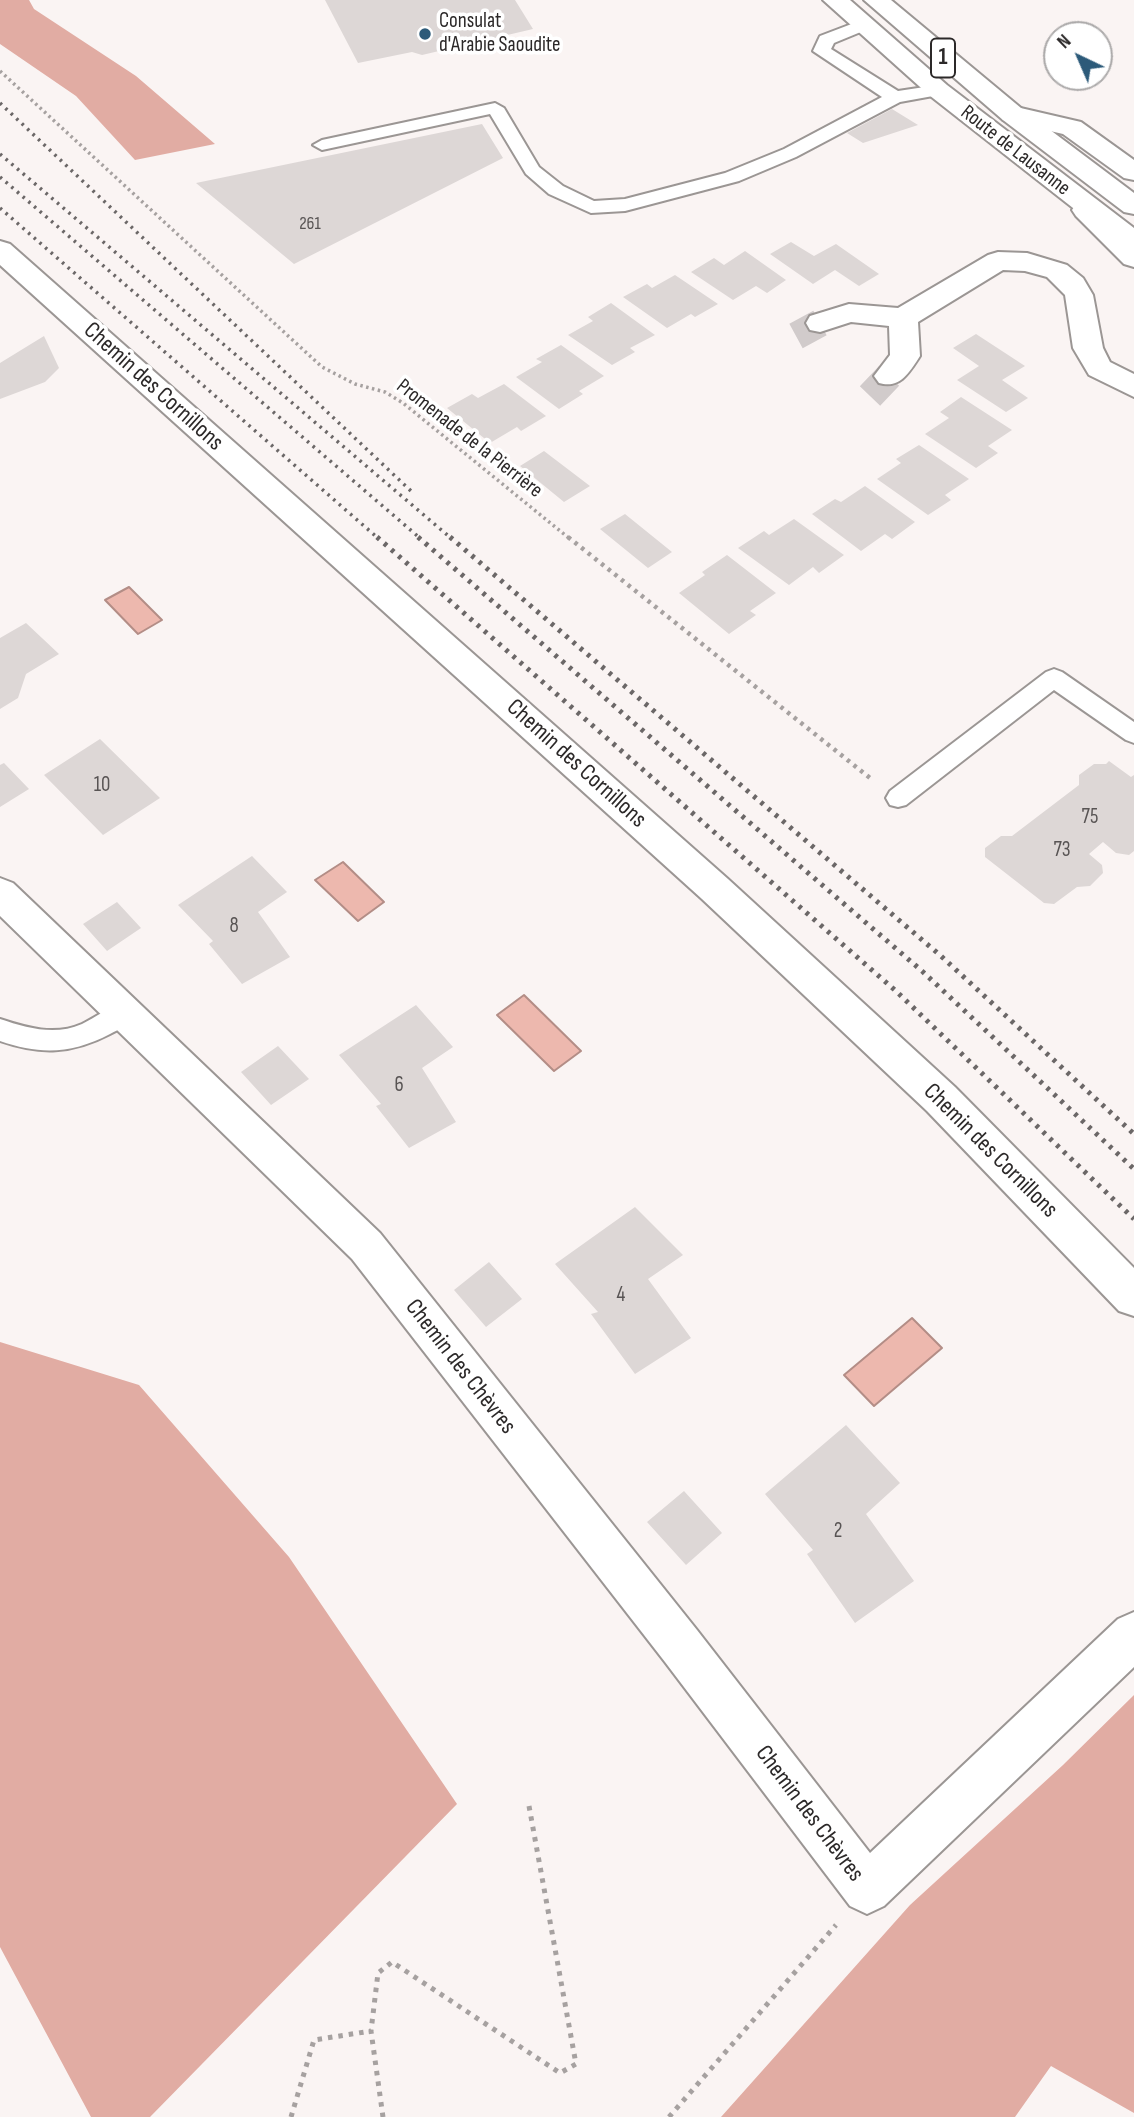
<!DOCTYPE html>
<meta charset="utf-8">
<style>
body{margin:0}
#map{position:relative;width:1134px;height:2117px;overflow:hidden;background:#faf4f3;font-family:"Sofia Sans Condensed",sans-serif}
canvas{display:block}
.north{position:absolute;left:1043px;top:21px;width:70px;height:70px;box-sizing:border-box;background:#fff;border:2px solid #aba9a9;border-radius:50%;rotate:316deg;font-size:19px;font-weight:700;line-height:28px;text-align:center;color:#2c2929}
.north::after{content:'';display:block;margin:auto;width:24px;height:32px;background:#2c5a79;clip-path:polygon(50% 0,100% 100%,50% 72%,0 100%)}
</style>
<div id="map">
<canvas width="1134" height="2117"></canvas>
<div class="north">N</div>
</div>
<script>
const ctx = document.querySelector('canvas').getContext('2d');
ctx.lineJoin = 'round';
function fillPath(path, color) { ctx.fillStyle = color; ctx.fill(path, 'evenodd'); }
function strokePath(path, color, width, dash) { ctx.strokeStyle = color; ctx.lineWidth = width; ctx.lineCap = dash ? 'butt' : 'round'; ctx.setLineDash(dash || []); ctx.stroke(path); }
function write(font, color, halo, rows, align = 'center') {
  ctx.font = font + ' "Sofia Sans Condensed",sans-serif'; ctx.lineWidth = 7; ctx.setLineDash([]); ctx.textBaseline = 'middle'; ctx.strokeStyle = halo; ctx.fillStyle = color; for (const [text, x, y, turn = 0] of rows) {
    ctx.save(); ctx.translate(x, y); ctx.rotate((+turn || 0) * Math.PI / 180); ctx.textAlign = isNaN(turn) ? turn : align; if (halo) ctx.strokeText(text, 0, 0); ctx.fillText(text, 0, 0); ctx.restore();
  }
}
fillPath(new Path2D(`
 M0 0H29L34 9 136 76 215 144 135 160 76 96 0 44Z
 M0 1342 139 1385 289 1557 457 1804 150 2117H91L0 1947Z
 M1134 1695V2113L1051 2066 1015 2117H721L910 1905 1063 1765Z`), '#e1aca3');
const water = new Path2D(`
 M129 587 162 620 138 634 105 600Z
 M343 862 384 902 358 921 315 880Z
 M524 995 581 1051 554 1071 497 1015Z
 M912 1318 942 1348 874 1406 844 1375Z`);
fillPath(water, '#edb8ae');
strokePath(water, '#b38d86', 2);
fillPath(new Path2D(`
 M325 0H515L533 29 422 55 412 52 358 63Z
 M892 109 918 125 863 143 847 133Z
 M482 124 503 158 294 264 196 183Z
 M791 242 814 256 836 244 879 274 859 286 835 270 813 284 770 254Z
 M745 251 786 280 767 293 756 286 733 300 691 272 714 258 724 265Z
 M675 275 718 304 695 317 691 314 667 328 623 297 647 284 652 288Z
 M611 303 655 335 630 348 635 352 612 365 568 335 593 321 588 317Z
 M976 334 1025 366 1002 380 1028 398 1006 412 957 380 979 366 953 348Z
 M44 336 59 368 45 382 0 399V363Z
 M561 345 604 376 579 391 583 394 559 409 516 377 542 362 536 359Z
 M504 384 546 416 521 431 517 427 490 443 447 408 472 394 478 398Z
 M961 397 1012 430 988 446 998 453 976 468 925 434 949 418 940 412Z
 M919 445 969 479 945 495 951 500 928 515 877 479 901 463 896 459Z
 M544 451 590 486 564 502 520 466Z
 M865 486 915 522 892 539 885 534 861 551 812 514 835 499 841 502Z
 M625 514 672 552 648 568 600 529Z
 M794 519 844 555 819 573 813 567 789 585 738 548 764 531 769 535Z
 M727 555 776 593 750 611 756 615 729 634 679 593 705 575 702 572Z
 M26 623 59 654 26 674 18 698 0 709V638Z
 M100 739 160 798 103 835 44 775Z
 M1109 761 1131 777 1134 775V851L1129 855 1116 853 1103 842 1089 854 1102 865 1103 873 1090 886 1077 887 1054 904 1044 903 985 857V848L1001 836H1012L1079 785V775L1094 764H1106Z
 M4 763 29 789 0 807V765Z
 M252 856 287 892 258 912 290 957 242 984 209 944 213 941 178 905Z
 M117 902 141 928 107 951 83 924Z
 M416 1005 453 1047 422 1068 456 1122 409 1148 376 1106 381 1104 339 1055Z
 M278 1046 309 1079 271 1105 241 1072Z
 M635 1207 683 1255 648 1279 691 1338 635 1374 591 1314 598 1312 555 1264Z
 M489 1262 522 1299 486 1327 454 1290Z
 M846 1425 900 1483 866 1514 914 1581 855 1623 807 1554 813 1550 765 1494Z
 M684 1491 722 1533 686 1565 647 1522Z`), '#ddd7d6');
strokePath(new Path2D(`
 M796 336 820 323
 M870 396 889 376`), '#d1cbcb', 28, [28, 14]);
const service = new Path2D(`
 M862 20 868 21 871 25 868 29 834 43 831 49 898 91 938 85 947 90 944 94 900 102 796 157 739 181 625 211 591 213 549 194 526 174 490 114 322 150 313 145 322 140 495 103 504 108 539 167 563 186 594 201 625 199 725 173 784 149 882 97 813 51 820 36Z
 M1054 669 1062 672 1134 722V743L1126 740 1054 690 906 805 898 807 890 805 886 798 890 791 1046 672Z
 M122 1003 131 1006 135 1014C130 1024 120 1029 110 1034 72 1054 40 1055 0 1041V1019C27 1028 55 1036 82 1024 96 1017 108 1008 122 1003Z`);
const minor = new Path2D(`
 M1012 106 1081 122 1134 160V180L1124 178 1063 134 1003 120 999 114 1003 108Z
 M1086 202 1096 204 1134 242V267L1124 264 1076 216 1072 210 1076 204Z
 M0 241 10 244 728 879 955 1087 1134 1268V1316L1119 1311 927 1111 702 899 0 265Z
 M998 252 1027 253 1067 265 1083 278 1093 295 1103 348 1110 362 1134 374V397L1089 375 1073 348 1065 295 1047 277 1025 271 1003 270 918 322 920 356C909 373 900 389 879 383L874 376 890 355 889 326 851 322 820 332 810 330 806 323 810 316 849 304 898 308 988 255Z
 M0 878 13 883 380 1233 697 1630 870 1853 1118 1619 1134 1612V1667L884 1906 867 1914 850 1906 665 1662 352 1259 0 916Z`);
const primary = new Path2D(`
 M823 0H850L947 85 1134 228V251L1124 248 929 95Z
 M864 0H891L1021 108 1134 193V214L1124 212 1003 120Z`);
strokePath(service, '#9b9694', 4);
strokePath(minor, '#9b9694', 4);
strokePath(primary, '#9b9694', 4);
strokePath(new Path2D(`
 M0 71 322 367 355 384 385 392 403 403 570 539`), '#a6a1a0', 3.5, [2.5, 3.5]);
strokePath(new Path2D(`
 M568 537 870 778`), '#a6a1a0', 4.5, [3.5, 5]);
strokePath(new Path2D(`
 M291 2117 314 2040 371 2031
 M383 2117 371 2031 378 1973 392 1962 560 2073 576 2064 529 1806
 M669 2117 836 1925`), '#a6a1a0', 5, [4.5, 6]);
fillPath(service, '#fff');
fillPath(minor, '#fff');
fillPath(primary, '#fff');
strokePath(new Path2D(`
 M0 103 411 491
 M0 154 452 539
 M0 177 421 539
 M0 208 379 539`), '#6b6767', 3.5, [2.5, 5]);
strokePath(new Path2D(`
 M377 537 897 992 1134 1219
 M418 537 922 971 1134 1169
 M450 537 941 956 1134 1134`), '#6b6767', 5, [3.5, 6]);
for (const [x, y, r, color] of [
 [425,34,7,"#2c5a79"]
]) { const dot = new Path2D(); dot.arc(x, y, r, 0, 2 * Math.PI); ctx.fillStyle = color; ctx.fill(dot); strokePath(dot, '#fff', 2.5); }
write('18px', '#585454', null, [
 ["261",310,224]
]);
write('21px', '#2c2929', '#fff', [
 ["Consulat",439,22],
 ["d'Arabie Saoudite",439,46]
], 'left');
write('21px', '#2c2929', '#fff', [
 ["Route de Lausanne",1015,151,38],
 ["Promenade de la Pierrière",469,439,38]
]);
write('21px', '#585454', null, [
 ["10",102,786],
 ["75",1090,818],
 ["73",1062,851],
 ["8",234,927],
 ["6",399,1086],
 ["4",621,1296],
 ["2",838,1532]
]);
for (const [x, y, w] of [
 [943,58,24]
]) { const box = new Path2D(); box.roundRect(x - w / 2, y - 19.5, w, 39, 5); ctx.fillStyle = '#fff'; ctx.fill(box); strokePath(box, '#2c2929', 2); }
write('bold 23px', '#2c2929', null, [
 ["1",943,58]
]);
write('24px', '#2c2929', '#fff', [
 ["Chemin des Cornillons",153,387,42],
 ["Chemin des Cornillons",576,764,42],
 ["Chemin des Cornillons",990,1151,45],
 ["Chemin des Chèvres",460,1367,52],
 ["Chemin des Chèvres",809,1814,53]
]);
</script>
